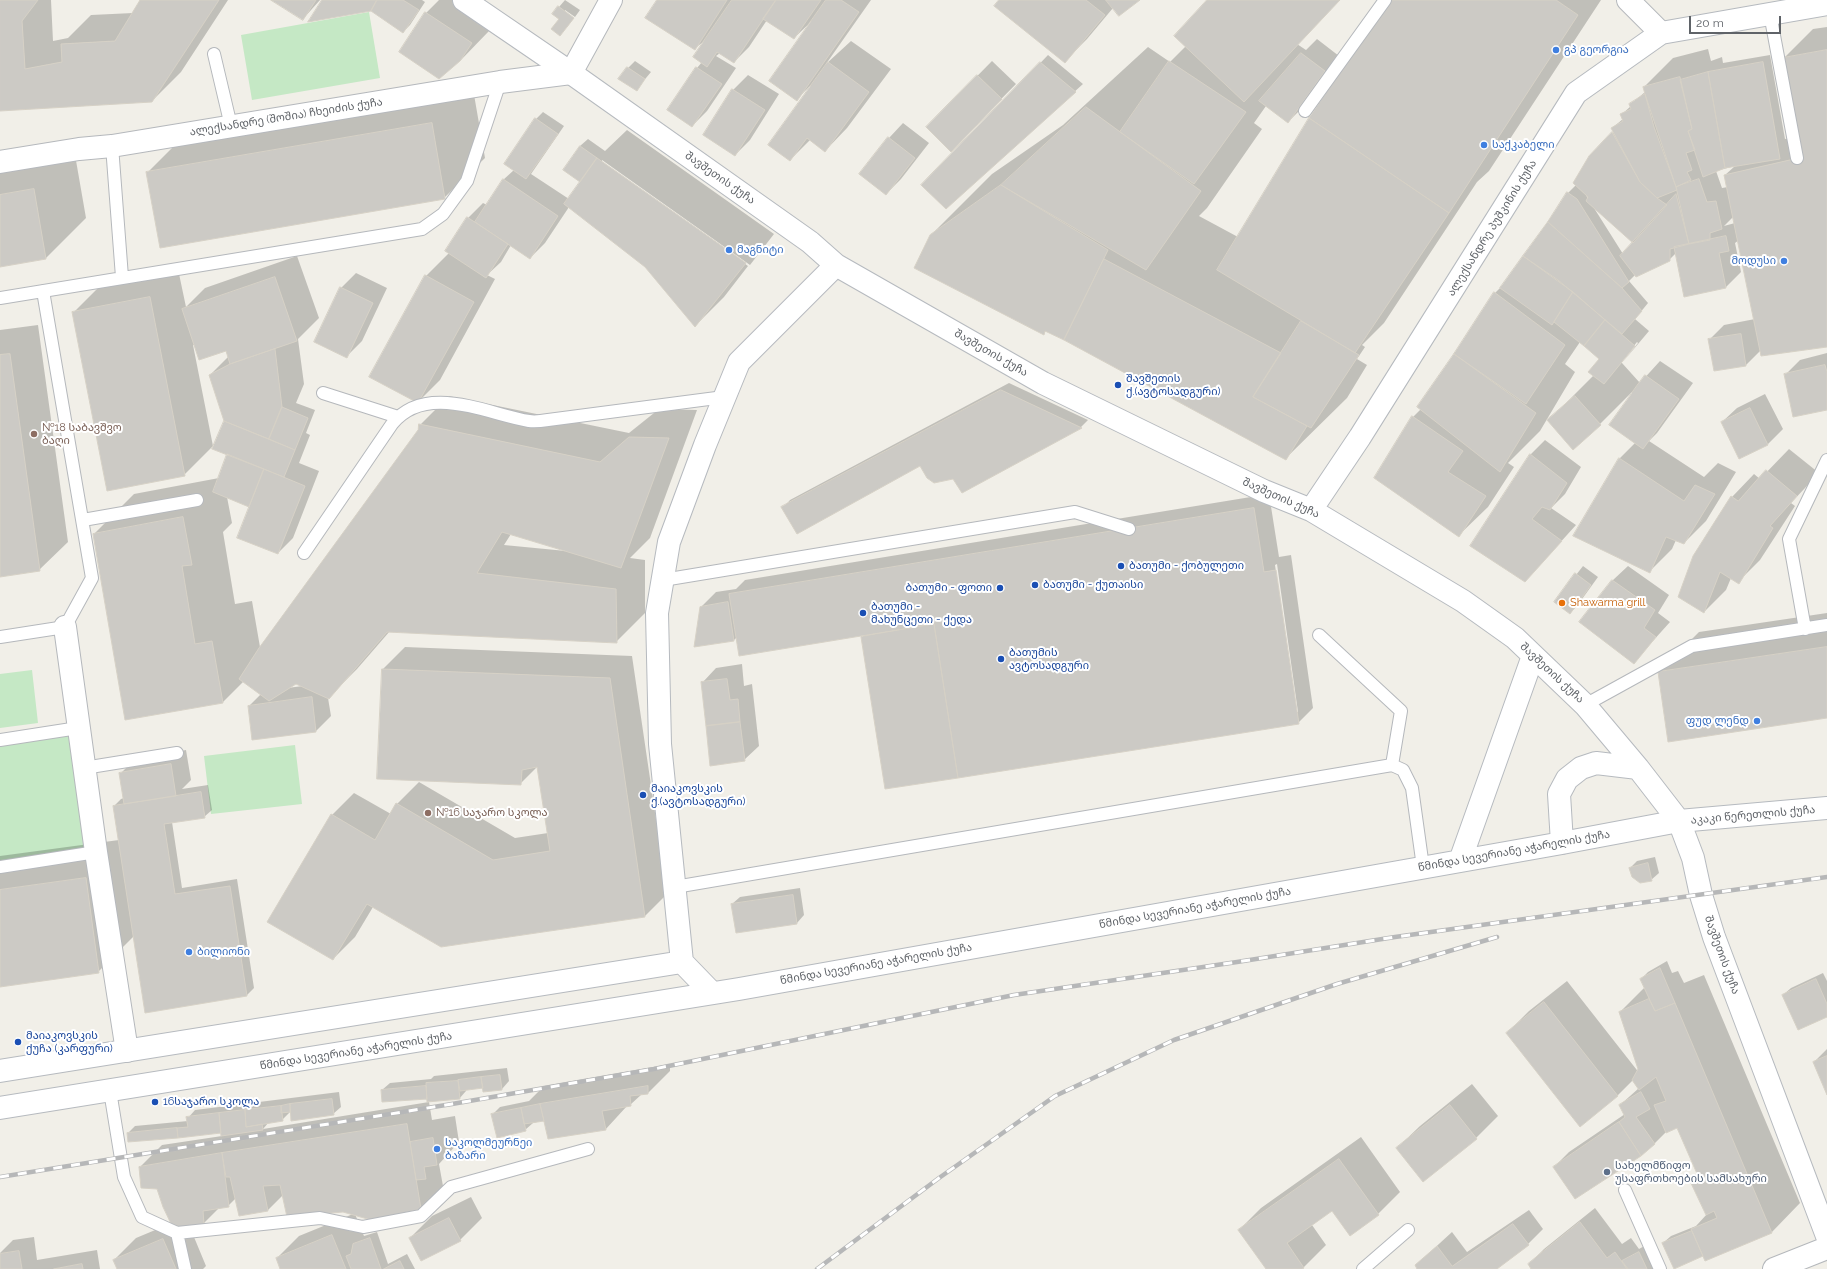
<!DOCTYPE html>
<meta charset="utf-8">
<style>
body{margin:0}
#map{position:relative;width:1827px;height:1269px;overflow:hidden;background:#f1efe8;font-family:Raleway,sans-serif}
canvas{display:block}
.scale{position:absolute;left:1689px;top:16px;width:92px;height:18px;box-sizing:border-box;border:2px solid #5f6368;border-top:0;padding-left:5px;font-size:12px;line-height:14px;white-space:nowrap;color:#5f6368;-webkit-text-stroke:3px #fff;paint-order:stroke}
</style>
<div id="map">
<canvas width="1827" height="1269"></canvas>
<div class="scale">20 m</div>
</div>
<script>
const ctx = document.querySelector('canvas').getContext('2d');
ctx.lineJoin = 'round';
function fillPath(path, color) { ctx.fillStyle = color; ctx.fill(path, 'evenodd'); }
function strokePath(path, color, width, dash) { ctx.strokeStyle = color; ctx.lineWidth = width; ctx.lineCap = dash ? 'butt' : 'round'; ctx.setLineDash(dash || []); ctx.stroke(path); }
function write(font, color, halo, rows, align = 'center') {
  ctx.font = font + ' Raleway,"Noto Sans Georgian",sans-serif'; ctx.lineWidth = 4; ctx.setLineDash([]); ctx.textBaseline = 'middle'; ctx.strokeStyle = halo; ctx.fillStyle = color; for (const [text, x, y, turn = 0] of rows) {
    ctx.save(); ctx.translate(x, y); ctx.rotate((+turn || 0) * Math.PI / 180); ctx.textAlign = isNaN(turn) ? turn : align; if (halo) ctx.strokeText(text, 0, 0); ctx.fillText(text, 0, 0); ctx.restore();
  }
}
fillPath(new Path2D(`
 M369 12 380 78 252 100 241 35Z
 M32 670 38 723 0 728V674Z
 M78 728 96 852 0 867V740Z
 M295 745 302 804 211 814 204 756Z`), '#c5e8c5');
fillPath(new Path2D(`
 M0 0H51L53 41 68 38 91 15 133 13 142 0H228L181 72 152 101 0 110Z
 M273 0H320L303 19Z
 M323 0H422L425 2 410 25 403 32 371 10Z
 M439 0H479L501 14 489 31 460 61 426 13Z
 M565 0 580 10 575 17 565 10V12L573 19 567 27 553 14Z
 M658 0H871L826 64 851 41 891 69 847 128 825 151 810 140 790 160 811 85 797 99 813 20 794 38 767 20 749 47 734 62 720 53 716 56 736 68 707 111 692 126 669 110 697 68 702 62 707 39 694 49Z
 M1000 0H1138L1113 8 1087 39 1065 61Z
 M1209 0H1339L1297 44 1306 50 1317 39 1339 56 1303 107 1288 122 1266 106 1254 123 1262 129 1207 208 1199 216 1238 237 1390 0H1601L1489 171 1477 182 1384 323 1362 345 1365 347 1357 359 1367 365 1347 398 1285 459 1064 339 1046 331 1043 334 931 235 992 174 1063 125 1148 47 1170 62 1186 46Z
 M1827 27V346L1761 350 1746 365 1709 340 1724 325 1755 319 1739 240 1735 243 1741 272 1726 287 1685 296 1676 253 1669 260 1635 275 1629 281 1648 303 1635 319 1649 331 1622 363 1640 383 1660 361 1693 383 1657 433 1649 441 1704 477 1718 463 1736 472 1706 521 1684 543 1676 540 1672 549 1650 571 1575 535 1620 458 1635 443 1632 392 1600 424 1549 420 1594 375 1600 359 1580 342 1565 364 1575 372 1540 431 1508 463 1514 467 1488 507 1459 535 1413 417 1421 409 1419 407 1495 293 1529 259 1524 256 1568 193 1576 185 1590 156 1614 132 1612 128 1623 119 1621 115 1631 106V104L1645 92 1644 87 1673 58 1708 49 1711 61 1722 57 1723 63 1770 55 1785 139 1800 136 1784 58 1813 29ZM1735 166 1725 175 1728 187 1722 188 1716 171ZM1585 193 1590 196 1588 199ZM1594 208 1634 243 1623 254ZM1734 216 1735 223 1724 226ZM1637 342 1638 343 1622 363 1621 362Z
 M1048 55 1083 84 946 208 923 185Z
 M635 61 651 72 636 90 628 68Z
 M992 61 1016 84 951 150 927 127Z
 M748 75 779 94 750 140 735 155 733 90Z
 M472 83 485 158 444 198 148 172 188 132Z
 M543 112 564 126 531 174 569 199 581 182 564 170 580 146 588 139 605 151 627 130 774 234 750 265 602 160V162L748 266 724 297 695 326 646 266 569 207 545 243 530 258 511 245 501 262 487 275 495 279 440 380 418 402 426 276 449 253 468 218 483 203 487 205 503 180 514 170 536 119Z
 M903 123 929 143 901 179 886 194 889 138Z
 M74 149 86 218 46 258 0 266V162Z
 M297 256 319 318 298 339 304 384 296 403 315 410 306 433 310 435 299 463 319 471 293 538 278 553 250 506 227 497 232 523 223 532 235 604 252 601 260 647 418 431 420 425 449 396 629 433 659 409 697 410 650 538 630 558 645 560V613L616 642 390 631 357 669 328 698 331 716 316 731 253 739 249 706 261 694 244 681 223 702 94 534 134 494 219 478 228 454 214 448 225 420 210 375 228 357 226 350 193 345 213 446 184 475 73 313 102 284 178 269 186 307 205 288ZM511 534 566 550V551L504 545ZM295 683 303 686 287 688Z
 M356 273 387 288 362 341 347 356 341 288Z
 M38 325 68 542 39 570 0 576V330Z
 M1827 353V409L1785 375 1800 360Z
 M1009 383 1088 420 1081 427 963 492 954 478 920 465 783 508 790 500Z
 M1765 394 1783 429 1768 444 1740 457 1722 422 1737 408Z
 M1545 440 1581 467 1565 494 1551 508 1576 525 1539 566 1471 546 1530 455Z
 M1789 449 1819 473 1791 503 1795 506 1760 560 1738 582 1731 578 1726 590 1704 612 1694 556 1732 497 1754 474 1760 479Z
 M1269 494 1279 557 1291 555 1313 708 1298 723 862 637 865 634 737 637 734 640 701 607 716 592 736 589 745 580ZM1277 564 1298 712H1296L1275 565Z
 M1583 566 1598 577 1577 606 1570 613 1555 602Z
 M1628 566 1669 595 1658 613 1670 622 1634 662 1581 622 1613 580Z
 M1827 613V717L1659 672 1699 632Z
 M405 647 632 656 667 894 645 916 373 907 355 937 333 959 332 815 354 793 391 814 397 804 419 782 515 838 548 833 538 766 520 784 383 669Z
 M742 664 744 686 752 684 759 746 744 760 702 683 716 668Z
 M186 750 191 780 182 789 208 785 212 810 204 817 172 822 182 888 237 879 254 988 247 995 146 1012 134 936 98 972 0 986V856L119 840 114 806 121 799 124 798 120 774 135 759Z
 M1655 857 1659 873 1651 880 1630 868 1637 861Z
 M800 888 804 915 797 923 732 904 740 897Z
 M1667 961 1672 973 1678 971 1684 983 1704 975 1800 1203 1772 1232 1706 1260 1703 1255 1663 1243 1671 1236 1696 1226 1707 1214 1690 1179 1698 1172 1678 1127 1666 1132 1654 1144 1554 1167 1569 1152 1625 1114 1620 1105 1639 1088 1633 1080 1618 1095 1580 1125 1507 1033 1529 1011 1567 981 1640 1074 1620 1012 1645 987 1641 979 1648 972Z
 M1823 973 1827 981V1016L1783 995 1791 988Z
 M1827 1049V1092L1814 1062Z
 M670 1064V1071L648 1093 642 1094 630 1105 627 1106 605 1130 545 1120 533 1123 525 1130 492 1115 500 1107 529 1101 544 1086Z
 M507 1068 509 1081 502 1089 483 1087 466 1089V1091L459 1099 428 1098 382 1090 390 1083 431 1079 434 1076Z
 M1472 1084 1498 1116 1476 1138 1397 1148 1420 1126Z
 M339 1092 341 1107 333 1114 291 1111 282 1120 269 1122 263 1129 429 1102 432 1120 455 1116 459 1142 439 1164 443 1186 421 1208 355 1214 364 1236 377 1232 388 1264 407 1254 415 1269H282L277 1258 299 1236 353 1214 283 1195 268 1210 239 1215 236 1198 228 1206 220 1207 204 1223 189 1225 206 1266 203 1269H118L114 1260 136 1238 172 1223 158 1188 140 1167 162 1145 222 1136 221 1132 128 1133 135 1126 188 1121V1118L195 1110Z
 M1361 1137 1400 1192 1378 1214 1332 1210 1312 1225 1326 1245 1304 1267 1301 1269H1267L1239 1230 1261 1208Z
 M471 1197 482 1218 460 1240 410 1238 432 1216Z
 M1595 1208 1622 1244 1631 1238 1639 1249 1646 1245 1658 1269H1533L1529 1264 1544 1249Z
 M1529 1210 1543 1229 1528 1244 1495 1269H1419L1416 1265 1452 1232 1467 1252Z
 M34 1237 37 1260 97 1250 100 1269H0V1253L13 1240Z`), '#0003');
const building = new Path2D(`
 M0 0H38L22 21 25 69 62 62 61 44 115 41 140 0H219L152 102 0 111Z
 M271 0H316L303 20Z
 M322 0H377L371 11 308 22Z
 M377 0H403L419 10 403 33 371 11Z
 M657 0H727L695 50 645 18Z
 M732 0H776L734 63 717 52 707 67 693 57Z
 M776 0H821L794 39 763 19Z
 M826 0H841L859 12 797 101 769 81Z
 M999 0H1086L1105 15 1065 63 994 6Z
 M1106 0H1140L1119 16Z
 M1207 0H1340L1244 102 1174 36Z
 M1389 0H1556L1578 15 1449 213 1309 118Z
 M558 6 574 18 560 36 551 29 559 19 552 14Z
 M425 12 472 43 460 61 439 79 399 52Z
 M1827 50V347L1761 356 1724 175 1803 157 1783 58Z
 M1301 53 1325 71 1288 123 1259 101Z
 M1169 61 1246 112 1194 184 1120 132Z
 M828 62 869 92 825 152 807 138 790 161 768 145Z
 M1040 62 1076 92 946 209 921 185Z
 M1763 62 1780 159 1725 168 1708 72Z
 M627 67 645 79 637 91 618 79Z
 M696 67 722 84 692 127 667 110Z
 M1708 72 1725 168 1703 177 1688 131 1692 129 1680 80Z
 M977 75 1002 99 951 152 926 127Z
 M1680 77 1692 129 1688 131 1695 150 1686 153 1692 170 1687 172 1691 180 1676 187 1654 127 1643 87Z
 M732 89 765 110 735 156 703 135Z
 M1645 94 1677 190 1657 198 1640 182 1611 128 1623 121 1620 114 1631 109 1629 104Z
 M1086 107 1201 191 1146 270 1001 185Z
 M535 118 558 134 526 179 504 164Z
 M1309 118 1449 213 1355 353 1217 270Z
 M432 123 445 199 160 248 146 172Z
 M1612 132 1640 182 1657 198 1667 205 1633 243 1586 201 1588 197 1573 183 1589 156Z
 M888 137 915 158 886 195 859 174Z
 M580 146 597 158 580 182 563 170Z
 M597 158 746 263 695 327 645 267 564 204Z
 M503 179 558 216 530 259 475 222Z
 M1699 179 1707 202 1716 201 1722 229 1710 233V240L1689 244 1676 187Z
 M1001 185 1108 250 1064 340 1045 331 1044 335 914 268 930 235Z
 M34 189 46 259 0 267V195Z
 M1567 192 1577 199 1629 282 1622 288 1548 222Z
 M1676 194 1689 244 1670 249V261L1636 277 1620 256Z
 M467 217 508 244 486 278 445 251Z
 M1548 222 1622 288 1642 311 1622 334 1558 280 1523 256Z
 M1726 236 1729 251 1719 253 1726 288 1684 297 1674 247Z
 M1523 256 1573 292 1552 325 1500 288Z
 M1104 259 1281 353 1253 397 1307 426 1286 460 1064 340Z
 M425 275 474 302 418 403 369 377Z
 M275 277 297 341 230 364 226 351 199 360 182 309Z
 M340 287 373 303 347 358 314 342Z
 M1494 292 1565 345 1526 404 1454 354Z
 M1573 292 1605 320 1584 346 1554 322Z
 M150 297 185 476 107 491 72 312Z
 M1605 320 1635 346 1604 384 1588 372 1599 359 1584 346Z
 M1301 321 1359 355 1311 428 1253 397Z
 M1741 334 1746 366 1714 371 1708 339Z
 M275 349 282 407 269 439 224 421 209 375 230 364Z
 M10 354 40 571 0 577V355Z
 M1454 354 1536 413 1500 472 1417 407Z
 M1825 365 1827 372V410L1793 417 1784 374Z
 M1645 375 1679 399 1643 449 1609 425Z
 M1001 390 1082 428 962 493 953 479 934 483 927 478 920 466 797 534 781 507Z
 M1575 396 1601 425 1573 450 1547 420Z
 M282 407 308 418 295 450 269 439Z
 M1750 408 1768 445 1739 459 1721 422Z
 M1412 416 1463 451 1448 472 1486 496 1459 537 1374 478Z
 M224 421 295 450 284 477 212 449Z
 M419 424 600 462 629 437 669 438 621 568 502 532 477 573 616 589 617 643 387 632 329 699 296 684 269 701 239 679 259 648 418 430Z
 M227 454 264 469 249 507 213 492Z
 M1530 454 1567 483 1550 510 1542 507 1532 519 1562 541 1525 582 1470 546Z
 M1619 458 1684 501 1695 485 1715 494 1684 544 1666 537 1650 573 1573 536Z
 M264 469 305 486 278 554 237 538Z
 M1766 470 1797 496 1770 526 1773 528 1739 584 1720 572 1704 613 1678 597 1693 556 1731 496 1738 501Z
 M1254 508 1264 572 1276 570 1299 724 958 778 934 624 739 656 729 594Z
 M183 517 192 565 182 566 195 644 212 641 223 703 125 720 93 534Z
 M1575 573 1591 585 1570 614 1554 602Z
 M1612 580 1655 610 1644 628 1656 637 1634 664 1579 622Z
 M728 602 734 641 694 647 700 607Z
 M934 624 958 778 885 789 861 637Z
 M1827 647V718L1668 742 1658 672Z
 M382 669 610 678 645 917 441 947 367 904 333 960 267 922 331 814 375 840 396 803 493 860 550 851 537 767 522 770 521 785 377 779Z
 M727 679 730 700 738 699 740 722 706 726 701 682Z
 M312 697 316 732 252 740 248 706Z
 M740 722 745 761 710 766 706 726Z
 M171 764 176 796 124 804 119 773Z
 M201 792 205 818 164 824 175 894 230 886 247 996 145 1013 113 806Z
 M1648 863 1652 881 1640 883 1632 877 1629 868Z
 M86 878 99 973 0 987V890Z
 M793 895 797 924 736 933 731 904Z
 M1660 968 1675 1003 1655 1011 1640 979Z
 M1816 979 1827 1004V1017L1798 1030 1782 995Z
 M1649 999 1655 1011 1675 1003 1772 1233 1705 1261 1691 1229 1717 1218 1714 1211 1706 1215 1689 1179 1698 1176 1677 1128 1666 1133 1654 1105 1666 1101 1656 1077 1639 1090 1632 1080 1638 1069 1619 1012Z
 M1544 1002 1618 1096 1580 1127 1506 1033Z
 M1827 1056V1095L1813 1062Z
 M500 1075 502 1090 483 1092 481 1077Z
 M481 1077 483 1088 460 1091 458 1080Z
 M458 1081 460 1099 427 1102 426 1083Z
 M426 1086 427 1099 382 1102 381 1090Z
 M648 1086V1094L630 1096 631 1106 602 1111 606 1130 548 1139 540 1104Z
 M1641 1092 1650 1109 1636 1117 1655 1144 1641 1156 1619 1122 1625 1117 1619 1105Z
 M332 1099 334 1115 291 1121 290 1104Z
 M290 1104V1112L281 1113V1106Z
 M540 1104 544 1121 524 1124 521 1108Z
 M1450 1105 1477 1139 1423 1182 1396 1148Z
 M281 1106 283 1121 246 1127 245 1110Z
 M521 1108 526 1131 497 1138 491 1114Z
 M245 1110 246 1127 262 1124 263 1130 221 1136 219 1113Z
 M219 1113 221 1133 178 1138 177 1128 188 1127 186 1117Z
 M1619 1122 1641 1156 1575 1199 1553 1167Z
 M407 1124 421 1209 371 1220 343 1212 287 1217 280 1185 263 1186 268 1211 239 1216 230 1177H226L222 1153Z
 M177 1128 178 1138 128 1142 127 1133Z
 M433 1138 437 1165 424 1167 426 1179 416 1180 410 1142Z
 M222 1153 229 1207 203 1211 204 1224 173 1228 163 1207 157 1189 141 1188 139 1167Z
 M1339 1159 1379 1215 1350 1236 1332 1211 1287 1243 1304 1268 1302 1269H1266L1238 1230Z
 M449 1218 461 1241 421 1261 409 1238Z
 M1580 1222 1607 1258 1615 1252 1627 1269H1531L1528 1264Z
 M1513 1224 1529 1245 1497 1269H1417L1415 1265 1437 1246 1452 1266Z
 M1692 1231 1703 1256 1674 1269 1662 1243Z
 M332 1235 346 1269H280L276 1258Z
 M370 1238 381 1269H351L346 1256 351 1254 353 1244Z
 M163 1239 176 1269H117L113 1260Z
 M19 1251 22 1269H0V1254Z
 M1639 1252 1647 1269H1628L1622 1261Z
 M400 1261 404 1269H384Z
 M82 1264 83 1269H54Z`);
fillPath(building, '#cccac5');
strokePath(building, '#d6d1c6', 1);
const lane = new Path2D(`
 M1770 14 1797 158
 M214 54 231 126
 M1305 111 1385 0
 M112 146 122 277
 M0 298 422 229 443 214 467 181 500 82
 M323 393 398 417
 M83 520 197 500
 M304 553 392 424C426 382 487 414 529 421 535 422 542 421 548 420L724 397
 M663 580 1075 512 1129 529
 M1805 629 1789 539 1827 460
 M1319 635 1401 711 1392 765
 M0 637 65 627 92 578 43 291
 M1585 705 1692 646 1827 625
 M0 740 78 728
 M84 768 177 753
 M0 867 96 852
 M675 887 1392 765 1403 770 1412 788 1423 867
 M110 1091 124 1177 142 1217 177 1233 320 1218 363 1227 421 1216 451 1187 588 1149
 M1625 1190 1660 1269
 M177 1233 185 1269
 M1363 1269 1408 1230`);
const street = new Path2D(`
 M1628 0 1661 33
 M0 162 79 149 112 146 500 82 571 73 611 0
 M65 627 96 852 127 1051
 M1774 1269 1827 1248`);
const secondary = new Path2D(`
 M464 0 571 73 810 242 836 265 1043 383 1264 491 1311 510 1463 601 1515 638 1585 705 1638 768 1679 821 1693 858 1701 895 1714 937 1827 1236
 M1311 510 1360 437 1576 93 1661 33 1827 4
 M1562 843 1559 794 1567 779 1581 768 1596 763 1638 768
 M1460 861 1533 656
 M712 993 682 962 660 744 657 613 669 542 705 445 739 362 836 265
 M0 1071 682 962
 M0 1108 739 989 1562 843 1679 821 1827 808`);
strokePath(lane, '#b5b8bc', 14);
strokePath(street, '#b5b8bc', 24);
strokePath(secondary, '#b6babf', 24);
strokePath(lane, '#fff', 12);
strokePath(street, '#fff', 22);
strokePath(secondary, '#fff', 22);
const rail = new Path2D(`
 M0 1177 452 1104 654 1069 1014 995 1237 962 1395 937 1827 877
 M817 1269 939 1178 1055 1096 1174 1040 1337 984 1497 937`);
strokePath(rail, '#b6b7b8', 4.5);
strokePath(rail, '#fff', 3, [9]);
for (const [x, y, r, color] of [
 [1556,50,4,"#3f7fe0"],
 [1484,145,4,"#3f7fe0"],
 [729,250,4,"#3f7fe0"],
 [1784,261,4,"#3f7fe0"],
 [1118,385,4,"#1a4fb4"],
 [34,434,4,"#8d6e63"],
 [1121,566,4,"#1a4fb4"],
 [1035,585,4,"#1a4fb4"],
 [1000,588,4,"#1a4fb4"],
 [1562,603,4,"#e8710a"],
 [863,613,4,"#1a4fb4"],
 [1001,659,4,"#1a4fb4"],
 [1757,721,4,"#3f7fe0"],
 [643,795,4,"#1a4fb4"],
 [428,813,4,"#8d6e63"],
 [189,952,4,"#3f7fe0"],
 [18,1042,4,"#1a4fb4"],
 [155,1102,4,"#1a4fb4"],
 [437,1149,4,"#3f7fe0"],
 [1607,1172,4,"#5c6f8a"]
]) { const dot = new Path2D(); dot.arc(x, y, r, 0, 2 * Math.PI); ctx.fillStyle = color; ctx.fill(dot); strokePath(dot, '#fff', 1.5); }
write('11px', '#366cbe', '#fff', [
 ["გპ გეორგია",1564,50],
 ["საქკაბელი",1492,145],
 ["მაგნიტი",737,250],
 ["მოდუსი",1776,261,"right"],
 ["ფუდ ლენდ",1749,721,"right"],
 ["ბილიონი",197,952],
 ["საკოლმეურნეი",445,1143],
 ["ბაზარი",445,1156]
], 'left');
write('11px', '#5f6368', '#fff', [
 ["ალექსანდრე (შოშია) ჩხეიძის ქუჩა",286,117,-9],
 ["შავშეთის ქუჩა",720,178,35],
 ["ალექსანდრე პუშკინის ქუჩა",1492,228,-58],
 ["შავშეთის ქუჩა",991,353,30],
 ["შავშეთის ქუჩა",1281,498,24],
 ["შავშეთის ქუჩა",1552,673,43],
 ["აკაკი წერეთლის ქუჩა",1753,815,-5],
 ["წმინდა სევერიანე აჭარელის ქუჩა",1514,851,-10],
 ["წმინდა სევერიანე აჭარელის ქუჩა",1195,908,-10],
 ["შავშეთის ქუჩა",1722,955,70],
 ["წმინდა სევერიანე აჭარელის ქუჩა",876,964,-10],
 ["წმინდა სევერიანე აჭარელის ქუჩა",356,1051,-9]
]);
write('11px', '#164399', '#fff', [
 ["შავშეთის",1126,379],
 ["ქ.(ავტოსადგური)",1126,392],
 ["ბათუმი - ქობულეთი",1129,566],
 ["ბათუმი - ქუთაისი",1043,585],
 ["ბათუმი - ფოთი",992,588,"right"],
 ["ბათუმი -",871,607],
 ["მახუნცეთი - ქედა",871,620],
 ["ბათუმის",1009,653],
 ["ავტოსადგური",1009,666],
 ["მაიაკოვსკის",651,789],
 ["ქ.(ავტოსადგური)",651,802],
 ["მაიაკოვსკის",26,1036],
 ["ქუჩა (კარფური)",26,1049],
 ["16საჯარო სკოლა",163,1102]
], 'left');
write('11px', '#785e54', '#fff', [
 ["№18 საბავშვო",42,428],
 ["ბაღი",42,441],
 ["№16 საჯარო სკოლა",436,813]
], 'left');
write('11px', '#c56008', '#fff', [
 ["Shawarma grill",1570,603]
], 'left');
write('11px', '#4e5e75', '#fff', [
 ["სახელმწიფო",1615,1166],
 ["უსაფრთხოების სამსახური",1615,1179]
], 'left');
</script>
